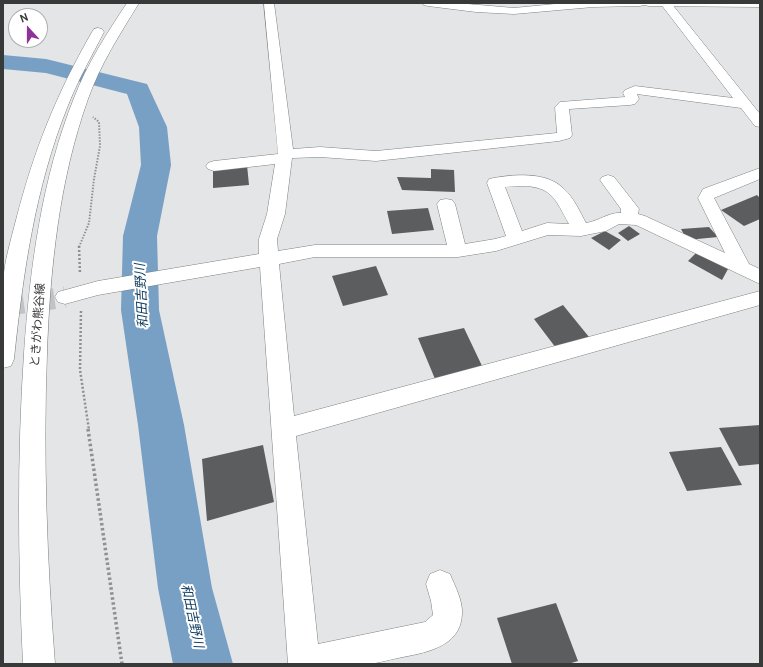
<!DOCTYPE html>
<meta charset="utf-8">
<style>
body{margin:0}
#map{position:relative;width:763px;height:667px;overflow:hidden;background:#e3e5e7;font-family:Cabin,sans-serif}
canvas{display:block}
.frame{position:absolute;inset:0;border:4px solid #383939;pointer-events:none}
.north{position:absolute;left:8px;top:8px;width:40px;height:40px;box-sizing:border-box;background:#fff;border:1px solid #afb0b0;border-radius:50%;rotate:339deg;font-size:11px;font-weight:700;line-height:16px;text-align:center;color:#383939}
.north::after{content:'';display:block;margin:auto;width:14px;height:18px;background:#8e319b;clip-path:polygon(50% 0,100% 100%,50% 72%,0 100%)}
</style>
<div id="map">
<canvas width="763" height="667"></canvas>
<div class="frame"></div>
<div class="north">N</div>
</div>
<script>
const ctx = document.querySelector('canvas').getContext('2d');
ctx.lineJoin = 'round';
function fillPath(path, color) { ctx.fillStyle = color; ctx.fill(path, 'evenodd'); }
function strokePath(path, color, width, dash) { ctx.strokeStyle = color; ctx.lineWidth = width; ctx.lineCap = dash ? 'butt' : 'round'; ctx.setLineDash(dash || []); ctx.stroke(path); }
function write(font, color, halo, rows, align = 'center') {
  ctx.font = font + ' Cabin,"Noto Sans JP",sans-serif'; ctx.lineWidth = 4; ctx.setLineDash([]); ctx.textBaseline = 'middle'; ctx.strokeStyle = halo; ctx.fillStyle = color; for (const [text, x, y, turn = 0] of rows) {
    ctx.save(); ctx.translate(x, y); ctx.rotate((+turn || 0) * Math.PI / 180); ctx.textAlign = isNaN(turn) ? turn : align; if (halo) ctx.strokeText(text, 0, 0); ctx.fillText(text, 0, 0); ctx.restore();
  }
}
fillPath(new Path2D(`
 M3 55 46 59 147 84 167 127 171 165 157 236 159 310 184 425 212 588 233 664H173L158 588 138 425 121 310 123 236 141 165 139 127 127 94 46 73 3 69Z`), '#789fc4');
fillPath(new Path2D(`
 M247 165 249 185 213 188V168Z
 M431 169 454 170 455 192 402 190 397 177 431 178Z
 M757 195 760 198V219L744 226 721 210Z
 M428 208 434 230 392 234 387 211Z
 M629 226 640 234 628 241 618 233Z
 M709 227 718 237 687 240 681 229Z
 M605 231 621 240 609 250 591 238Z
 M696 253 728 269 722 280 688 261Z
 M376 266 388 295 343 306 332 276Z
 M563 305 589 337 556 348 534 319Z
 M464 328 483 368 435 379 418 338Z
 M760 425V464L739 466 719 428Z
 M263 445 274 502 207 521 202 459Z
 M721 447 742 485 687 491 669 452Z
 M556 603 578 661 568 664H512L497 618Z`), '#5b5d5f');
strokePath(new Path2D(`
 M3 306 65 297`), '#c1c3c4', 21, [21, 10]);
const minor = new Path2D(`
 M264 3H274L293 149 320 147 376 151 557 133 555 107 560 102 625 97 623 93 625 90 635 86 733 98 660 3H671L760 114V127L755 126 741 108 637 94 639 99 635 104 630 105 569 109 572 135 570 138 559 141 376 161 320 157 292 158 285 214 277 239 278 251 315 245H447L437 204 440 200 446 199 452 200 455 204 465 244 495 239 506 236 487 183 489 179C512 174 547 171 564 189 574 198 580 212 586 223 599 221 609 212 621 213V209L600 180 602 177 608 175 614 177 636 205 639 209 638 214 645 216 725 253 698 198 703 189 760 168V179L714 198 749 264 760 269V284L636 225 619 224 606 231 581 236 548 235 496 251 458 257H315L279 264 294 416 760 291V305L296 436 318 644 425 622 433 615 431 601 426 584 430 574 440 570 450 574C455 586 463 601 462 614 461 648 423 653 398 658 388 660 378 663 368 664 342 666 315 664 288 664L260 267 98 295 65 304 58 302 55 297 58 292 98 281 259 254V239L267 214 275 164 214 171 208 169 206 166 208 163 214 161 278 154ZM521 186C552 186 555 199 569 224L547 223 522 231 505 187Z`);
const tertiary = new Path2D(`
 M422 3H456L514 8 565 3H760V7L649 6 644 5 640 6 593 7 514 14 476 12 428 6 424 5Z`);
const secondary = new Path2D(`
 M127 3H139C120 34 100 65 88 99 59 180 50 269 47 354 43 457 47 561 55 664H23C18 560 17 456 24 353 30 267 42 178 74 98 87 64 107 33 127 3Z
 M98 28 102 29 104 32C91 57 77 82 67 108 35 188 23 274 14 359L11 366 3 368C3 340 1 311 3 283 4 262 11 240 16 220 34 150 56 95 92 32L94 29Z`);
strokePath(minor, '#7e8082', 1);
strokePath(tertiary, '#7e8082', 1);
strokePath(secondary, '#7e8082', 1);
strokePath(new Path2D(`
 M79 247 89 223 94 179 100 146 99 122 93 117`), '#8f9092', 2, [1.5, 1.5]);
strokePath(new Path2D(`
 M79 246 80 274
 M81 311 80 370 89 430`), '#8f9092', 2.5, [2, 2]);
strokePath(new Path2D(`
 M88 429 122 664`), '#8f9092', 3.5, [2.5, 2.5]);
fillPath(minor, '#fff');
fillPath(tertiary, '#fff');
fillPath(secondary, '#fff');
write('12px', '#383939', '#fff', [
 ["ときがわ熊谷線",38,325,-86]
]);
write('italic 13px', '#0d3a5e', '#fff', [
 ["和田吉野川",142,296,-93],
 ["和田吉野川",192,616,78]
]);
</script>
